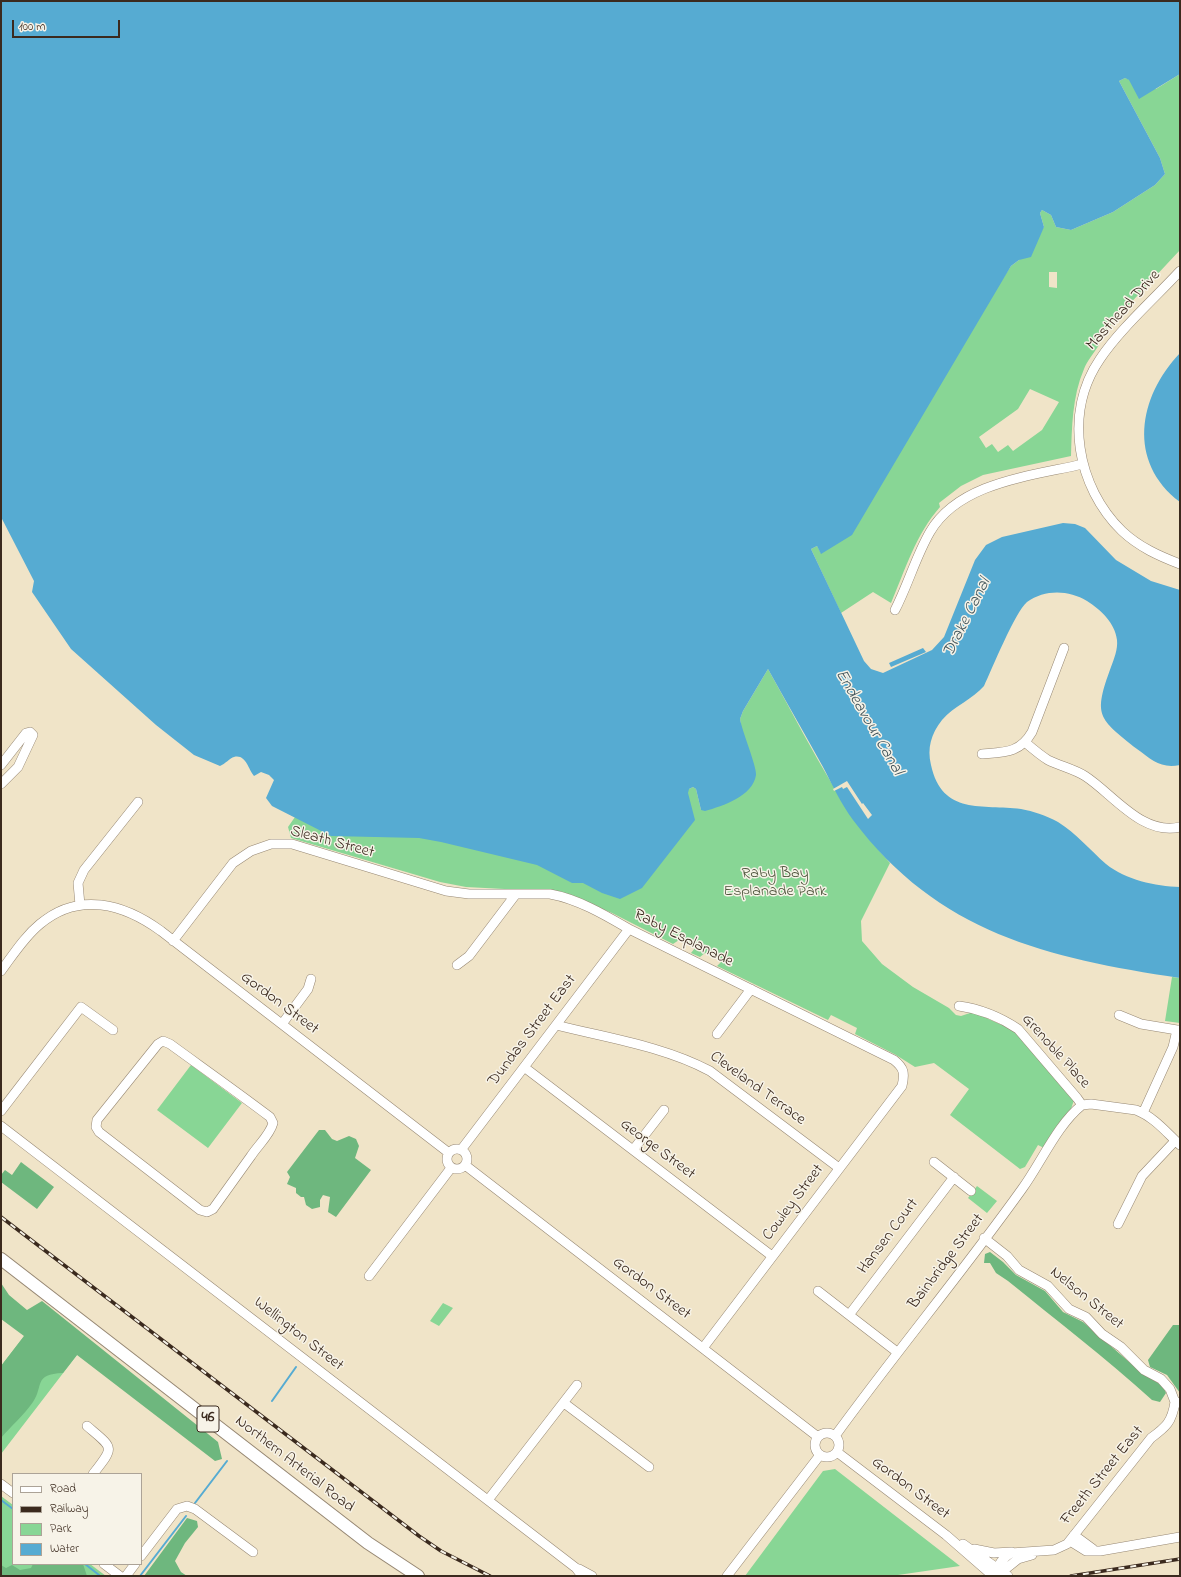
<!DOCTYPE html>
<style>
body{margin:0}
#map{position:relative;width:1181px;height:1577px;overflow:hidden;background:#f0e4c8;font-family:"Indie Flower",sans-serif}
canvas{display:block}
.frame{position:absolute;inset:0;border:2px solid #3b2a1e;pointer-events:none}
.legend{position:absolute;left:12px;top:1473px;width:130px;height:92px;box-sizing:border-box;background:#f7f3e8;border:1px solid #aca397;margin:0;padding:5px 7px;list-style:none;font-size:12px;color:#3b2a1e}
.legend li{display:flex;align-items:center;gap:8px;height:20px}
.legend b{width:20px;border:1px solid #aca397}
.scale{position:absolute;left:12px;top:20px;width:108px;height:18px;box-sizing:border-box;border:2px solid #3b2a1e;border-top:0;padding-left:5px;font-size:12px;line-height:14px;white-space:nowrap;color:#3b2a1e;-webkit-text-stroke:3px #f7f3e8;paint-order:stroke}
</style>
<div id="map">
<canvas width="1181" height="1577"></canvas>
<div class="frame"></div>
<ul class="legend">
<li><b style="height:5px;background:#fff"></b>Road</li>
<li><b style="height:5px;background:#3b2a1e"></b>Railway</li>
<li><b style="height:11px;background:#88d695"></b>Park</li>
<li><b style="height:11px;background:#56abd2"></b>Water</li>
</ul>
<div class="scale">100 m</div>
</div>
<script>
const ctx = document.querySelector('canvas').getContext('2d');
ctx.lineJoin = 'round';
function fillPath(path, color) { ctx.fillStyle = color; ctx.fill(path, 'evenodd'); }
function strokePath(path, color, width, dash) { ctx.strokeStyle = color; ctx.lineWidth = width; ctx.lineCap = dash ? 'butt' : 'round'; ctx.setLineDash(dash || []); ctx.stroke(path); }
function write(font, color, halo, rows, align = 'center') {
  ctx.font = font + ' "Indie Flower",sans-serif'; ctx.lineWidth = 3; ctx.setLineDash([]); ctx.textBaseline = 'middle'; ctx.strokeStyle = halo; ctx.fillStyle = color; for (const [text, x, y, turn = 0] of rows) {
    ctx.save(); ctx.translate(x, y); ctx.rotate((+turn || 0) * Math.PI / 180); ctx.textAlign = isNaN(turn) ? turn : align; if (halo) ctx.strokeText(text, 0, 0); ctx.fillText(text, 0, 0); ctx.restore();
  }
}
fillPath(new Path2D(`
 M1180 74V250L1096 340 1099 345C1094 353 1087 361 1084 369 1072 397 1072 427 1071 456L983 475 961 486 939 503 940 507C916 534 905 570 891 603L873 592 841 613 811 549 817 546 821 553 1011 266 1019 260 1044 227 1040 213 1042 210 1051 215 1056 227 1071 230 1113 212 1155 185 1165 174 1160 158 1119 81 1125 78 1156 89ZM1049 272H1057V288L1049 287ZM1030 389 1059 402 1042 430 1013 451 1008 445 998 452 992 444 986 448 979 437 1018 409Z
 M768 669C805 735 839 807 890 863L861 921 862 941 882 964 913 987 949 1008 956 1015 961 1016 973 1012 1013 1030 1074 1100 1071 1109 1044 1148 1038 1145 1025 1167 1020 1169 950 1115 969 1089 934 1063 915 1067 896 1055 855 1034 857 1028 831 1015 828 1020 717 966 722 961 705 953 700 957 691 953 695 948 679 940 673 944 612 913 562 892 466 887 440 882 291 838 288 827 295 817 280 809 689 789 693 787 696 789 701 810 741 725 740 719 743 711Z
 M1172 977 1180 978V1023L1165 1021Z
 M191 1065 242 1103 208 1148 157 1110Z
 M977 1186 997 1201 987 1213 968 1198Z
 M443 1303 453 1308 439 1326 430 1321Z
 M35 1322 77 1355 1 1454V1366Z
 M835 1469 960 1566 891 1576H745L823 1471Z
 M1 1496 13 1505V1564H90L106 1576H1Z`), '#88d695');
fillPath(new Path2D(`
 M319 1130H325L332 1139 337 1141 349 1136 356 1139 359 1146 355 1158 371 1170 336 1217 328 1212 330 1197 323 1195 320 1200V1207L312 1209 306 1205 304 1197H301L296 1193V1188L287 1184 290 1177 287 1172Z
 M21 1162 54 1187 37 1209 1 1182V1175L5 1170 12 1175Z
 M990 1252 1003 1262 1016 1275 1045 1291 1063 1312 1083 1322 1142 1373 1163 1386 1166 1393 1160 1402 1152 1400C1106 1358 1056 1320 1008 1281L996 1273 990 1263H984L985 1254Z
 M1 1283 9 1295 27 1310 42 1301 218 1442 222 1459 215 1461 77 1355 63 1373C33 1374 44 1386 33 1402 24 1415 11 1426 1 1438V1366L24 1336 1 1319Z
 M1173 1325H1180V1393L1167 1375 1150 1367 1148 1360Z
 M187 1518 197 1521 198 1527 185 1543 175 1561 181 1572 187 1576H144Z
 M33 1564H83L87 1576H1V1565L6 1568 12 1565 20 1570 31 1568Z`), '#6eb77e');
fillPath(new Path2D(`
 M1 1H1180V74L1139 99 1129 80 1125 78 1119 81 1160 158 1165 174 1155 185 1113 212 1071 230 1056 227 1051 215 1042 210 1040 213 1044 227 1031 257 1019 260 1011 266 852 535 821 554 817 546 811 549 864 661 871 669 883 673 932 650 944 637 975 560 986 545 1002 537 1063 523 1075 524 1085 528 1116 560 1151 581 1180 590V765C1161 769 1152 760 1137 749 1098 718 1093 716 1111 667 1114 659 1118 649 1117 640 1115 623 1101 610 1087 601 1069 590 1045 589 1027 602 1015 612 992 669 984 686 973 699 954 706 942 720 931 734 927 748 931 765 942 816 983 804 1021 809 1033 811 1047 816 1058 822 1076 833 1090 850 1106 864 1126 880 1155 886 1180 887V978C1047 958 938 933 853 820 841 804 832 784 823 767 805 734 786 702 768 669L743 711 740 719C742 731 757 767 756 775 753 796 723 806 705 811L701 810 696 789 693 787 689 789 688 793 695 820 642 888 620 899 602 893 583 883H572L537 865 441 842 419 838 331 836 272 806 266 798 274 780 269 775 261 772 254 776C248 769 246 754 234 757 230 758 225 764 220 766L194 755 156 725 71 649 32 592 34 581 1 517Z
 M1180 353V502C1127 462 1138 397 1180 353Z
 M923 648 926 652 891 667 889 663Z`), '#56abd2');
fillPath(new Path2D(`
 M847 781 862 804 863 803 872 815 868 819 847 787 843 789 842 787 834 791 833 789Z`), '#f0e4c8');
strokePath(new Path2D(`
 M272 1401 296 1367
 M1 1500 13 1509
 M195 1503 227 1461
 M85 1564 99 1575
 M140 1576 186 1516`), '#56abd2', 2);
const minor = new Path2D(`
 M1180 271C1155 298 1120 329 1100 359 1063 413 1077 487 1122 531 1139 547 1159 556 1180 564
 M895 610C908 585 916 556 930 532 959 482 1032 476 1083 464
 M1026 743C1033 749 1040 755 1048 760 1060 766 1074 769 1085 776 1113 794 1142 836 1180 827
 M982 754C1005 752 1020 753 1032 732L1064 648
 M1 765 26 733 30 732 33 735 18 767 1 784
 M80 905 78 883 84 870 138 802
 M173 941 233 863 251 851 271 844H292L446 891 469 894H550C578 899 605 915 629 929L894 1060C904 1068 905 1073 902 1086L703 1348
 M457 965 469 956 516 894
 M1 971C13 955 24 937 40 924 79 891 124 904 161 931L449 1153
 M959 1006C981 1009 1000 1017 1018 1029L1077 1098 1082 1105
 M1119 1015 1141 1024 1177 1030
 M282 1024 308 989 311 979
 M556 1025C607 1038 663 1046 710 1071L839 1168
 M717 1034 751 989
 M163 1041 170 1044C203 1068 237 1092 270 1117L273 1123C270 1135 258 1145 251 1156 238 1174 226 1191 213 1209L207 1212 200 1210 99 1132 96 1127 97 1120 158 1044Z
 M524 1067 772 1256
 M1082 1105 1091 1104 1136 1110C1154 1117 1166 1132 1180 1145
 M1 1111 81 1007 113 1030
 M1143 1113 1173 1047 1177 1030H1180
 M1 1126 576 1568 582 1576
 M447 1159a10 10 0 1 1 20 0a10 10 0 1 1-20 0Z
 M461 1150 629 929
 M633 1150 664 1110
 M934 1162 971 1191
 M465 1165 818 1437
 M1118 1224 1142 1176 1175 1141
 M984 1238 1007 1256 1019 1270 1048 1286 1069 1309 1086 1317 1102 1334 1121 1347 1144 1370 1161 1379 1170 1389 1175 1402 1180 1403
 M369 1276 451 1168
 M818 1291 849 1315
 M897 1352 849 1315 954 1177
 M564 1403 649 1467
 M87 1426C114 1449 115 1446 93 1474
 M815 1445a12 12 0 1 1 24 0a12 12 0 1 1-24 0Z
 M835 1436C896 1352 962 1273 1022 1189 1041 1163 1057 1125 1082 1105
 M837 1452 946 1535 993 1576
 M1 1484 13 1493
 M488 1500 577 1385
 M1074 1535 1093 1549
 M1070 1541 1086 1551H1100L1180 1537
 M963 1544 1008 1576
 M974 1549 994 1553 1012 1552
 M141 1556 177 1509 187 1506 195 1509 253 1552
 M104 1564 120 1576
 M579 1569 592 1576
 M998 1575 1018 1559 1032 1555
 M126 1576 135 1564
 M727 1576 820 1455
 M994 1576C997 1566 1002 1558 1011 1553L1054 1550 1067 1544 1151 1438C1166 1427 1172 1422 1175 1402`);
const major = new Path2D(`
 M1 1259 368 1543 418 1576`);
strokePath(minor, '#968773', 10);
strokePath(major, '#968773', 14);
strokePath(minor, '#fff', 9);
strokePath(major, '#fff', 12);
const rail = new Path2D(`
 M1 1217 419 1536 441 1551 490 1576
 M1071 1576 1180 1559`);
strokePath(rail, '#3b2a1e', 3.5);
strokePath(rail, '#f7f3e8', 2, [6]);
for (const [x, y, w] of [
 [208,1419,22]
]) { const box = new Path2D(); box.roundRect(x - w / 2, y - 13, w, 26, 3); ctx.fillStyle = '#f7f3e8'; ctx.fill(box); strokePath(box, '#3b2a1e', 1); }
write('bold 15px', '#3b2a1e', null, [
 ["46",208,1419]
]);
write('16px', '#3b2a1e', '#f7f3e8', [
 ["Masthead Drive",1124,311,-48],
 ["Sleath Street",332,843,15],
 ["Raby Esplanade",683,939,27],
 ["Gordon Street",279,1004,37],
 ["Dundas Street East",533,1031,-53],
 ["Grenoble Place",1055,1052,48],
 ["Cleveland Terrace",757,1089,36],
 ["George Street",657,1150,37],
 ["Cowley Street",794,1203,-53],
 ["Hansen Court",889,1237,-53],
 ["Bainbridge Street",947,1262,-53],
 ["Gordon Street",651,1289,37],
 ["Nelson Street",1086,1299,39],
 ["Wellington Street",298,1335,38],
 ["Northern Arterial Road",294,1465,38],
 ["Freeth Street East",1103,1476,-51],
 ["Gordon Street",910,1489,37]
]);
write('16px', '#4e553c', '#f7f3e8', [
 ["Raby Bay",775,874],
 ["Esplanade Park",775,892]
]);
write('italic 17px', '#44575d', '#f7f3e8', [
 ["Drake Canal",968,618,-63],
 ["Endeavour Canal",868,723,60]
]);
</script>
